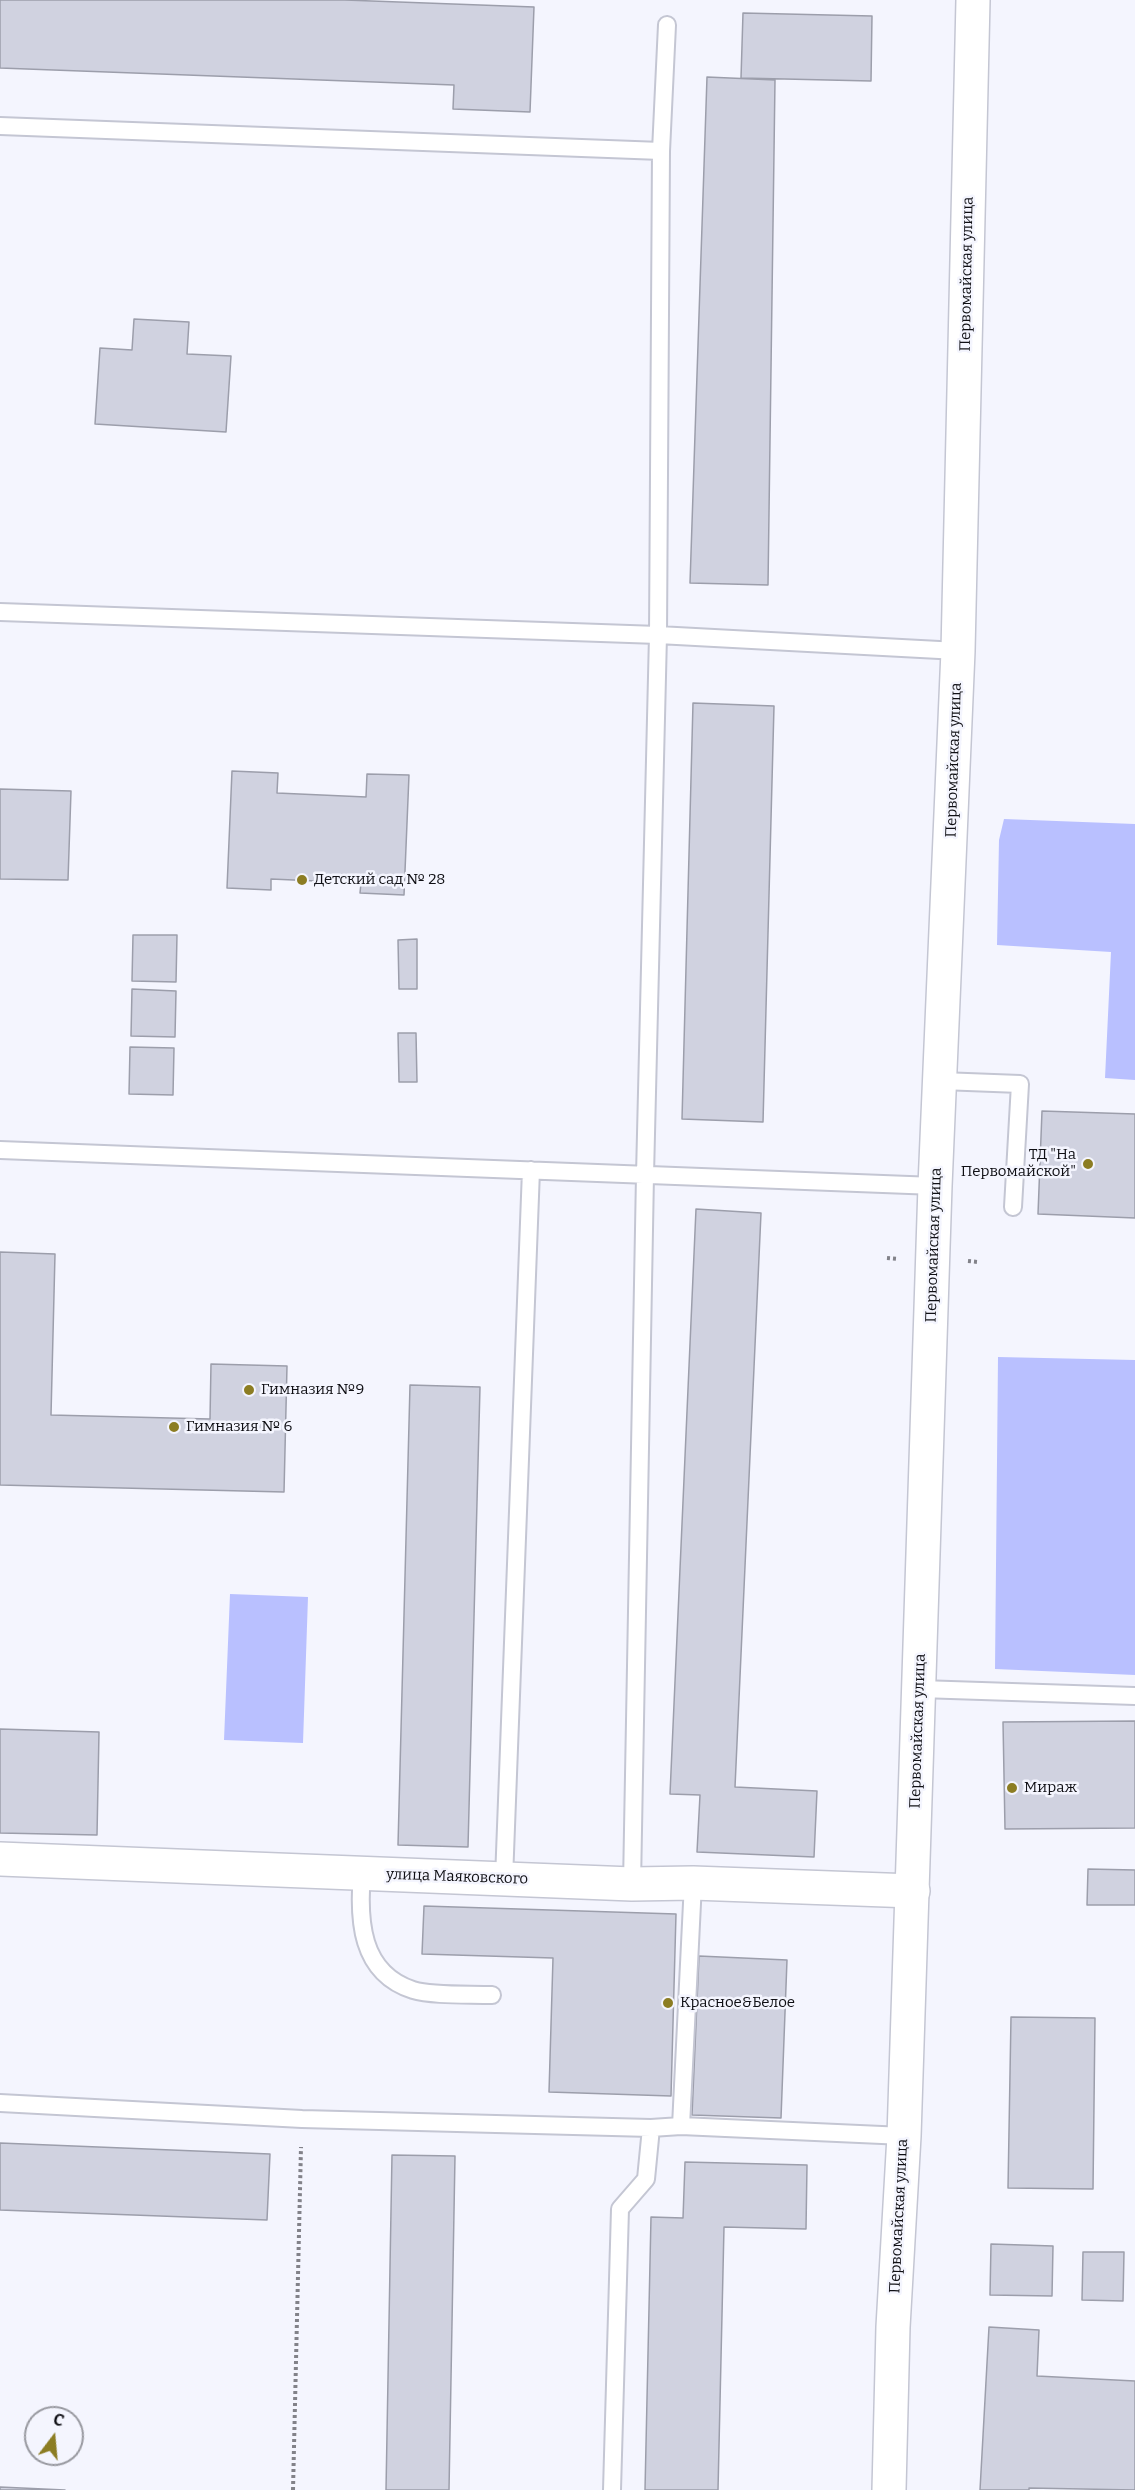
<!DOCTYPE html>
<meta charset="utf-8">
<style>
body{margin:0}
#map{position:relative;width:1135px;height:2490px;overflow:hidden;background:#f4f5fe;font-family:Bitter,serif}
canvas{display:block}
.north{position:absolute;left:24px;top:2406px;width:60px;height:60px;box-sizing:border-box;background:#f4f5fe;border:2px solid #9899a0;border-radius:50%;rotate:16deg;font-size:16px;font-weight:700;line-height:24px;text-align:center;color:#0f0f14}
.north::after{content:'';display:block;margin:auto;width:21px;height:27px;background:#8c7d23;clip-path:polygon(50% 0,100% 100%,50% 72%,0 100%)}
</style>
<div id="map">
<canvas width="1135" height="2490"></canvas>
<div class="north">С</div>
</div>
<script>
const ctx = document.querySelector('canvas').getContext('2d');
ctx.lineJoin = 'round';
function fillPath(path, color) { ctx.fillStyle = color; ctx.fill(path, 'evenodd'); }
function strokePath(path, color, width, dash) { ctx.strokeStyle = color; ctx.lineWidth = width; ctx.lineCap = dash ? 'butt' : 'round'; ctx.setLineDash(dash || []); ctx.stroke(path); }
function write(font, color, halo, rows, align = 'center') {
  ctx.font = font + ' Bitter,serif'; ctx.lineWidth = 5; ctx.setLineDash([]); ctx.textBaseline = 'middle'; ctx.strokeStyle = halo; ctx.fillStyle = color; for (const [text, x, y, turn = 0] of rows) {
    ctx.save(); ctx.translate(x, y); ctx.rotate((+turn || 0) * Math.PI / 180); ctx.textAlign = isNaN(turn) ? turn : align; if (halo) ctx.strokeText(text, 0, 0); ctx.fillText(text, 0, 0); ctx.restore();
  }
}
fillPath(new Path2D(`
 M1004 819 1135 824V1080L1105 1078 1111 952 997 945 999 840Z
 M998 1357 1135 1360V1675L995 1669Z
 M230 1594 308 1597 303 1743 224 1740Z`), '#b9c0ff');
const building = new Path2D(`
 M0 0H345L534 7 530 112 453 109 454 85 0 68Z
 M743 13 872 16 871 81 741 78Z
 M707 77 775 80 768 585 690 583Z
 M134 319 189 322 187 354 231 356 226 432 95 424 100 348 132 350Z
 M693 703 774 706 763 1122 682 1119Z
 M232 771 278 773 277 793 366 797 367 774 409 775 404 895 360 893 361 883 271 879V890L227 888Z
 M0 789 71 791 68 880 0 879Z
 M133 935H177L176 982 132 981Z
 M417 939V989H399L398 940Z
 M132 989 176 991 175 1037 131 1036Z
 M398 1033H416L417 1082H399Z
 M130 1047 174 1048 173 1095 129 1094Z
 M1042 1111 1135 1114V1218L1038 1214Z
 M696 1209 761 1213 735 1787 817 1791 814 1857 697 1852 700 1795 670 1794Z
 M0 1252 55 1254 51 1415 210 1419 211 1364 287 1366 284 1492 0 1485Z
 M410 1385 480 1387 468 1847 398 1845Z
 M1135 1721V1828L1005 1829 1003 1722Z
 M0 1729 99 1732 97 1835 0 1833Z
 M1088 1869 1135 1870V1905H1087Z
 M424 1906 676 1914 671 2096 549 2092 553 1958 422 1954Z
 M699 1956 787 1960 781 2118 692 2115Z
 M1011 2017 1095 2018 1093 2189 1008 2188Z
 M0 2143 270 2154 267 2220 0 2210Z
 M392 2155 455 2156 449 2490H386Z
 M685 2162 807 2165 806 2229 724 2227 718 2490H645L651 2217 683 2218Z
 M991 2244 1053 2246 1052 2296 990 2295Z
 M1083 2252H1124L1123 2301 1082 2300Z
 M989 2327 1039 2330 1037 2376 1135 2381V2490L1029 2488V2490H980Z
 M0 2487 65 2490H0Z`);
fillPath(building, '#d0d2e0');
strokePath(building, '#9c9eab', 1.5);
const lane = new Path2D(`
 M0 126 661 151 658 635 645 1175 632 1884
 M661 151 667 25
 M0 612 658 635 958 651
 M941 1081 1020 1084 1013 1207
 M0 1150 935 1186
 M920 1689 1135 1696
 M362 1873C358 1919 360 1973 413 1990 433 1996 470 1994 492 1995
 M504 1879 531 1170
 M0 2103 302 2119 651 2128 681 2126 904 2136
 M681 2126 693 1883
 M612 2490 620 2209 646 2179 651 2128`);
const street = new Path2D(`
 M0 1859 632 1884 693 1883 913 1891`);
const secondary = new Path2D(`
 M889 2490 893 2327 904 2136 935 1186 958 651 973 0`);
strokePath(lane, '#c4c6d3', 20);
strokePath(street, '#c4c6d3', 36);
strokePath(secondary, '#c4c6d3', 36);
strokePath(new Path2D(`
 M887 1258 898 1259
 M968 1261 978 1262
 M293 2490 301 2147`), '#828289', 4, [3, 3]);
strokePath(lane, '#fff', 16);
strokePath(street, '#fff', 33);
strokePath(secondary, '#fff', 33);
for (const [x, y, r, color] of [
 [302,880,6,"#8c7d23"],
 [1088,1164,6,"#8c7d23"],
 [249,1390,6,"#8c7d23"],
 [174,1427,6,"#8c7d23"],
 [1012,1788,6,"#8c7d23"],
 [668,2003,6,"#8c7d23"]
]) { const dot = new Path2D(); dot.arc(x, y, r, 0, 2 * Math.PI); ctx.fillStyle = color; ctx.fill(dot); strokePath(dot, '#f4f5fe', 2); }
write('15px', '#0f0f14', '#f4f5fe', [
 ["Первомайская улица",967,274,-89],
 ["Первомайская улица",954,760,-88],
 ["Первомайская улица",934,1245,-88],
 ["Первомайская улица",918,1731,-88],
 ["улица Маяковского",457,1877,2],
 ["Первомайская улица",899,2216,-87]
]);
write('15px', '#0f0f14', '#f4f5fe', [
 ["Детский сад № 28",314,880],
 ["ТД \"На",1076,1155,"right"],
 ["Первомайской\"",1076,1172,"right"],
 ["Гимназия №9",261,1390],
 ["Гимназия № 6",186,1427],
 ["Мираж",1024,1788],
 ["Красное&Белое",680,2003]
], 'left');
</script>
